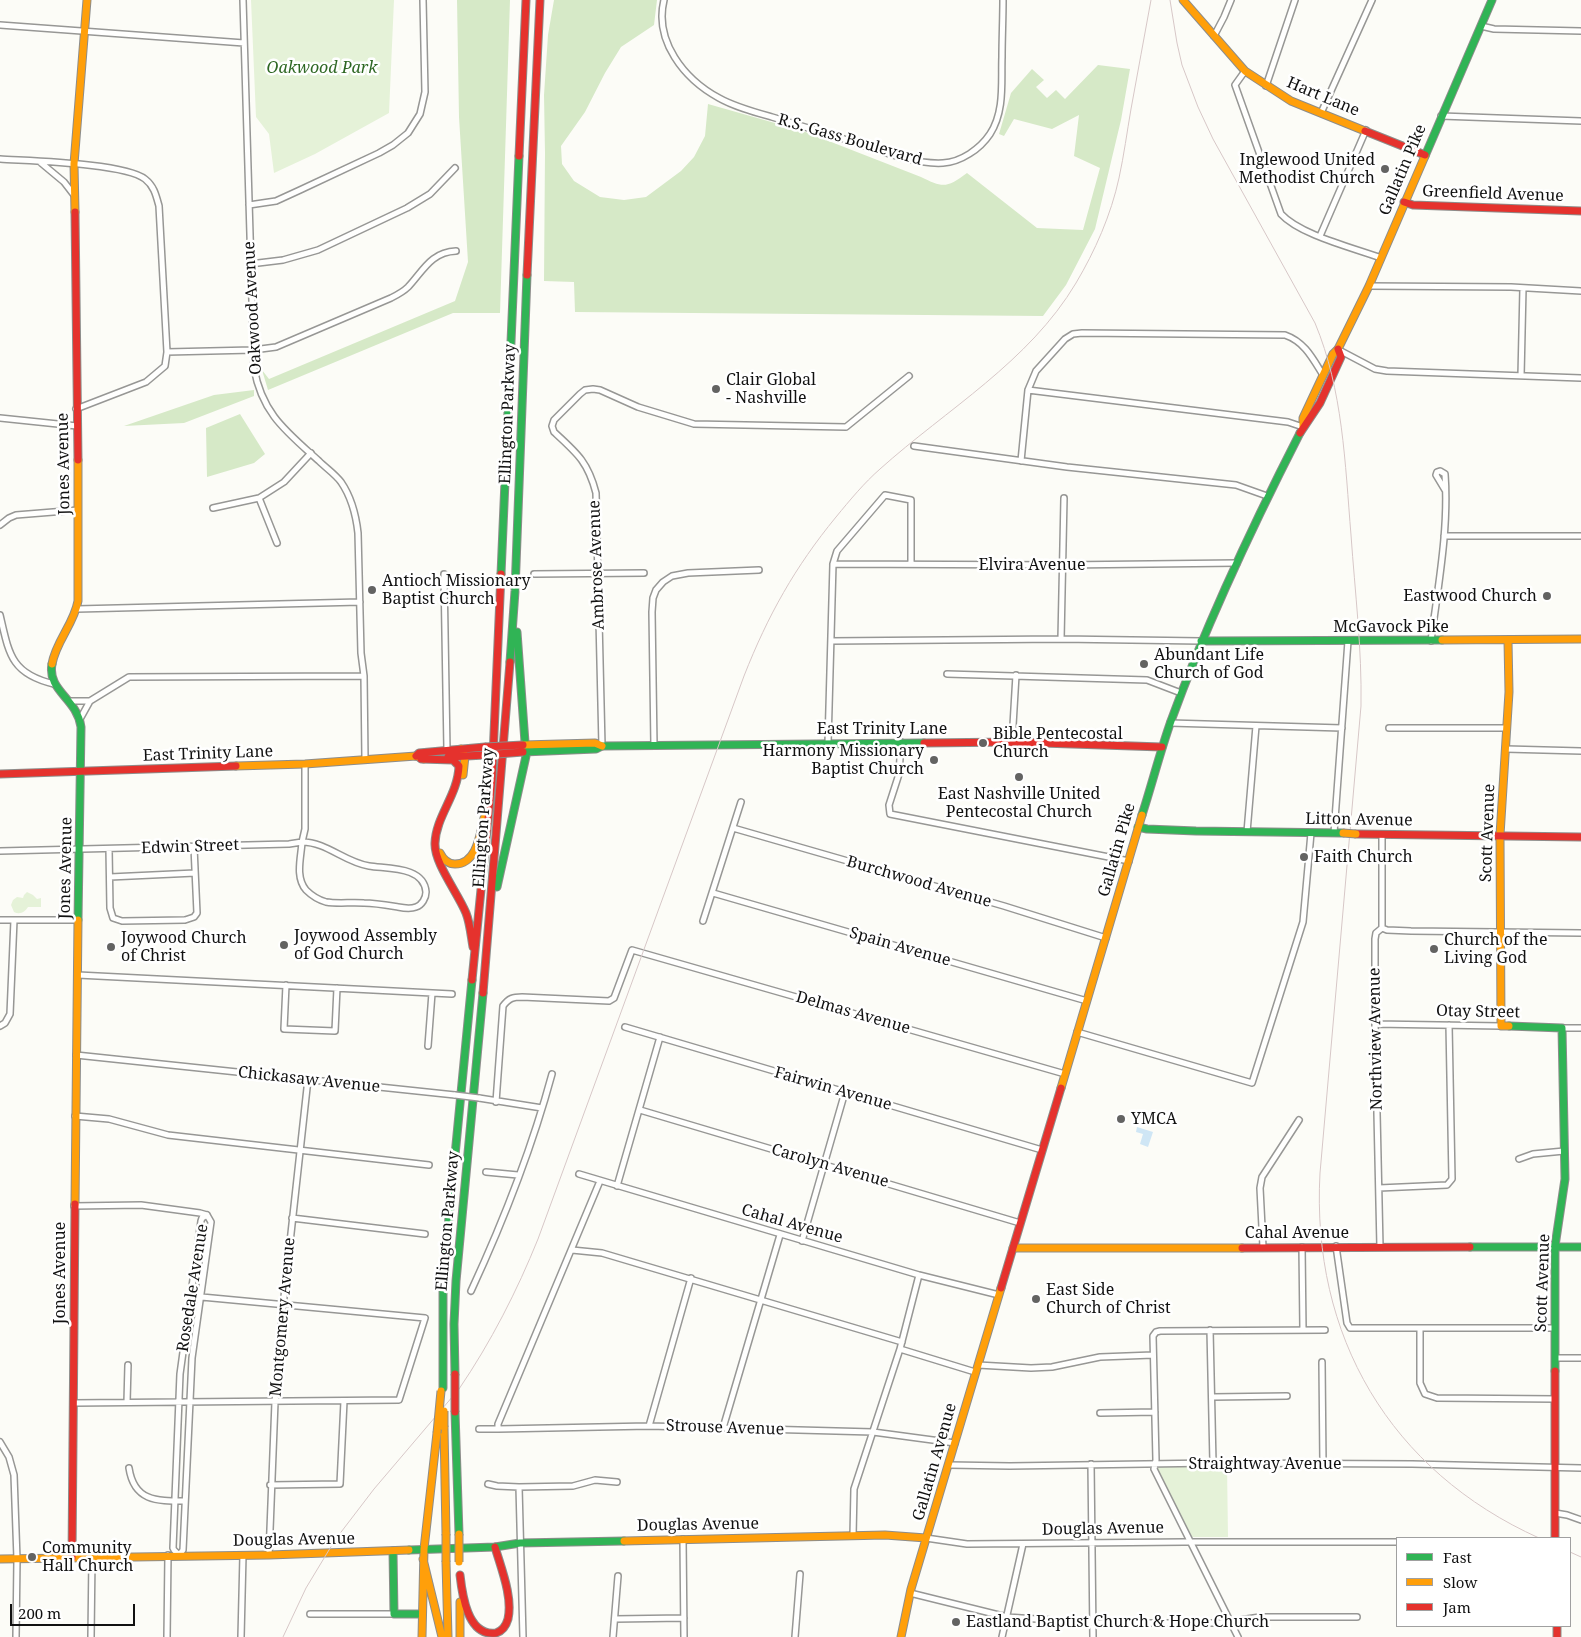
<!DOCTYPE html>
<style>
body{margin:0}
#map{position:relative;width:1581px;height:1637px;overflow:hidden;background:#fcfcf7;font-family:"Noto Serif",serif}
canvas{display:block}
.legend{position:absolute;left:1396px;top:1537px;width:175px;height:90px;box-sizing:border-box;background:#fff;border:1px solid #a0a0a0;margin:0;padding:6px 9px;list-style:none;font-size:15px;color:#111}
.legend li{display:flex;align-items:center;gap:10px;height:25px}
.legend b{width:25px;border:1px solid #a0a0a0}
.scale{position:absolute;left:10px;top:1604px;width:125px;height:22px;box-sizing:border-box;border:2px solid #111;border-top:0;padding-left:6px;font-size:15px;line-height:18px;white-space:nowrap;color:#111;-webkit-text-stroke:4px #fff;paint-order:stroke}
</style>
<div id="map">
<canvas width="1581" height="1637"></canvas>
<ul class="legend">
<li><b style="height:6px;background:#30b455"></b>Fast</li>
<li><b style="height:6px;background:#ff9f0a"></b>Slow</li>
<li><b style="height:6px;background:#e5322d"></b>Jam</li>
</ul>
<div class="scale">200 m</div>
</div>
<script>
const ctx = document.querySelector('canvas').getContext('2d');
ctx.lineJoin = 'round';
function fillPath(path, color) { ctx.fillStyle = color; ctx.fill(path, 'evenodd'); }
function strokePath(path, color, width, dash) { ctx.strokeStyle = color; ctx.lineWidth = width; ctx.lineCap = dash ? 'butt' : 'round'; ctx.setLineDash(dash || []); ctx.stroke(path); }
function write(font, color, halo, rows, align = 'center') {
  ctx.font = font + ' "Noto Serif",serif'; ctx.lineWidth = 5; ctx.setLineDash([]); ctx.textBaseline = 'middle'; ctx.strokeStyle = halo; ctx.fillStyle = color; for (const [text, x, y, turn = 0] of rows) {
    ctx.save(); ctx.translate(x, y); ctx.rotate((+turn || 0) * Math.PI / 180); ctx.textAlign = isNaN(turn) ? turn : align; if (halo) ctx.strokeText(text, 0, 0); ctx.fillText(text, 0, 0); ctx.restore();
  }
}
fillPath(new Path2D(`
 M251 0H394L389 113 315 154 274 173 269 134 256 117Z
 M27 892 33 895 37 899 41 898V907H28C25 912 20 915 14 912L11 905 13 900 17 897 23 898 24 895Z
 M1227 1465 1228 1537H1192L1158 1471V1466Z`), '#e5f2d8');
fillPath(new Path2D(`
 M457 0H510L500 313H453L268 390 262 370 269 379 455 301 468 262 459 117Z
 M554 0H657L654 25 621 47 605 73 585 112 561 146 562 164 574 181 600 197 624 200 646 197 681 171 694 157 705 136 708 104 803 131 921 177C943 188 947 188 967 173L1037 228 1083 230 1100 168 1074 156 1079 115 1052 129 1014 119 1004 136 999 134 1011 93 1032 69 1044 80 1036 87 1047 98 1056 90 1065 99 1098 65 1130 69 1121 120 1095 229 1066 285 1043 316 575 312 574 282 544 281 545 153 544 95 548 35Z
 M254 390V396L184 423 124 426 214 395Z
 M240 414 265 454 254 463 207 477 206 428Z`), '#d6e9c7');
fillPath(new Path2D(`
 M1137 1127 1153 1132 1148 1147 1140 1144 1143 1134 1136 1132Z`), '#cfe6f5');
const street = new Path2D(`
 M243 0 254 368C262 414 287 432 319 461 326 468 335 474 341 482 352 498 356 515 358 533L361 653 364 676 365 759
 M664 0C654 41 684 79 719 98 735 107 754 112 772 117 795 124 818 131 841 138 870 147 913 165 943 163 961 162 980 149 990 134 1005 111 1001 82 1002 57 1002 38 1003 19 1003 0
 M0 25 244 43
 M1481 26 1494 29 1581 31
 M1214 36 1224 17 1231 0
 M1245 71 1235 85 1281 214C1300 235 1354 248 1381 258
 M1266 86 1295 0
 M1321 113 1372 0
 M1441 116 1581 121
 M0 159C29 161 125 163 145 179 154 186 156 195 159 206L167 352 165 366 146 382 76 409
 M40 162 64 182 74 195
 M249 205 276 201 300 190 379 153 393 145 408 133 420 114 425 92 423 0
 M1320 236 1366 130
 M250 264 283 260 318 250 407 208 430 194 455 168
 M1369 286 1511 287 1581 291
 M1339 350 1375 369 1387 371 1581 378
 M167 352 253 350 276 347 391 298C397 295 403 292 408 287 423 271 431 252 456 251
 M1521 376 1523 288
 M1028 390 1288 422 1303 427
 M0 418 77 426
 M914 446 1067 467 1236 485 1267 496
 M1021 461 1028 390 1036 371 1065 339 1073 334 1082 333 1285 335C1305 342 1313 359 1323 375
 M259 498 277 543
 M213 508 259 498 284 482 311 453
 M0 525 9 518 16 515 78 510
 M1444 536H1581
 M833 564 837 551 885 495 911 500V564
 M444 574 447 750
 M534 574 644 573
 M77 609 360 602
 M0 615C9 654 11 674 54 684
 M1061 639 1064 498
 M831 641 1061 639 1201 641
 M1431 641C1438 586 1449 529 1445 474L1440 471 1437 472 1436 475 1445 490
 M947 674 1147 680 1181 693
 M70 701H90
 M80 719 90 701 129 677 364 676
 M1170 723 1342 728
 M1389 728H1507
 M901 742 899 774 889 805 890 814 1129 861
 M1012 742 1016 675
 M828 743 833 564 1064 565 1237 563
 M602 746 596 493C588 462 577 453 554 432L552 426 554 420 580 394 585 390 593 389 600 390 638 407 694 424 846 427 909 376
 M654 746 652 612 653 598 656 590 663 582 672 576 688 573 759 570
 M1506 749 1581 751
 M733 828 1004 906 1106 938
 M1247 832 1256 726
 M1334 833 1348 641
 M1382 834V928
 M302 842C327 842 344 862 369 866 387 869 424 866 426 892 426 898 422 905 416 907 411 909 403 908 398 907 386 905 375 903 364 903 351 902 338 904 326 902 319 900 311 895 306 890 295 877 301 858 302 842Z
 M109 849 110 908 113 918 122 921 185 920 194 917 197 913 194 847
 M0 851 289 844 302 842 305 829V764
 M110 877 195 873
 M713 893 1087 1001
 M0 920H78
 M703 921 741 802
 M1382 928 1387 930 1411 931 1581 933
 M78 975 452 994
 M286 985 284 1029 335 1031 337 988
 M1375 1024 1501 1026
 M0 1026 5 1023 10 1014 14 920
 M625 1027 1042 1150
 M1562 1028H1581
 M1077 1032 1252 1083 1303 922 1311 833
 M428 1046 432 993
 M76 1055 455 1095
 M479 1098 542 1108
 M496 1102 503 1006C509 998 513 997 522 997L609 1001 614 998 632 950 1065 1074
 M640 1110 1020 1223
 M75 1116 109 1119 168 1135 429 1165
 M1519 1159 1533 1154 1564 1151
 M486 1172 518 1175
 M579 1174 919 1275 999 1295
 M600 1181 498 1424V1429L649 1426 873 1432 955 1443
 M617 1186 660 1037
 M1379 1188 1447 1185 1452 1179 1449 1025
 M74 1206 141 1205 200 1213 207 1215
 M207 1215 211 1222 192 1358 183 1550 179 1555 174 1550 173 1548 180 1374 201 1221 202 1218Z
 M292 1218 425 1234
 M802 1241 845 1092
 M1336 1246 1347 1323 1350 1328H1555
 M1263 1247 1260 1188 1262 1177 1299 1120
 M1302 1247 1303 1330
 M1380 1247 1375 1024V939L1376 933 1382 928
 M572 1250 602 1253 902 1342
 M471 1291C503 1222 532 1148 552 1074
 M1420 1328V1383L1425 1394 1437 1398 1555 1399
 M1210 1330 1213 1463
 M900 1349 975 1372
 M1555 1358H1581
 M1322 1362 1323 1464
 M978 1365 1031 1368 1052 1367 1100 1357 1153 1355
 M1213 1397 1287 1396
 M127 1402 128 1365
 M74 1403 399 1400 425 1318 191 1296
 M1100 1413 1155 1412
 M649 1426 691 1278
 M723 1428 780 1235
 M479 1429H498
 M0 1442 9 1457 14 1475 17 1559 16 1637
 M1091 1464 1093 1637
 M949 1465 1010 1466 1213 1463 1412 1464 1581 1468
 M129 1468C134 1501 156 1501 184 1501
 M488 1484 497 1486 519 1487 573 1486 595 1480 617 1482
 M270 1485 340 1484 344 1401
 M519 1487 523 1637
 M1555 1513 1567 1515 1581 1520
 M853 1536 854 1489 900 1349 919 1275
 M926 1538 967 1544 1184 1542H1397
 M683 1539 684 1637
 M269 1555 275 1402 283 1306 308 1079
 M910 1593 1007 1617 1051 1620 1093 1623H1220L1260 1617H1357
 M310 1614H394
 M615 1619 684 1618
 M91 1637 92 1557
 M167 1637 168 1555
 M241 1637 243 1555
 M613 1637 618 1576
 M795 1637 800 1574
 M1002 1637 1023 1544
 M1238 1637 1154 1469 1156 1460 1153 1336 1156 1332 1160 1331 1325 1330`);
const fast = new Path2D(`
 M1425 156 1492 0
 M501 574 519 156
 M1201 641 1442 640
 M510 662 515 591 527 275
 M52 664C47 691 77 698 81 727L78 920
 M523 752 596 749 602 746 924 743
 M1142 815C1152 784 1160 752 1171 721 1207 622 1252 527 1300 433
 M1138 827 1147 829 1196 831 1343 833
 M497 887 526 756 517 632
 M1509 1026 1562 1028 1565 1179 1555 1246V1371
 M1470 1247H1581
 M455 1374 454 1324 456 1281 483 993
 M443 1388V1292L446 1248 472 980
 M455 1412 459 1534
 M409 1550 495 1547 520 1543 624 1541
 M393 1551 394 1614H421`);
const slow = new Path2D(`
 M1183 0 1245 71 1291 101 1365 131
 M75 212 74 164 87 0
 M1303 427V418L1333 354 1338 349 1369 286 1425 156
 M1442 640 1581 639
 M1508 641 1509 692 1500 835 1501 1026H1509
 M52 664C56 641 74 624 78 601V460
 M523 745 595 743 602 746
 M461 749 465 756 463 775
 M236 766 305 764 416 756 424 759
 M440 853C443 859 447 864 455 864 477 864 480 834 484 818
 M1061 1088 1142 815
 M75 1204 78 920
 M1013 1248H1242
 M444 1427 446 1534
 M624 1541 885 1535 926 1538
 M424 1549 437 1433
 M0 1559 269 1555 409 1550
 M423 1559 442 1637
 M446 1562 448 1637
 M460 1602V1637
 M422 1637 424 1549
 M901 1637 911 1589 1001 1288`);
const jam = new Path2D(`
 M1365 131 1425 155
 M519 156 526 0
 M1404 202 1413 205 1581 211
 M75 212 78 460
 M527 275 540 0
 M1300 433 1320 403 1341 357 1338 349
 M924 743 1012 742 1162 747
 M416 756 419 753 485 747
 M448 757 485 755
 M421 759 453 760 459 766C458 795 436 816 435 843 434 863 458 893 466 913 470 923 471 936 473 947
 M0 774 236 766
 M1356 834 1581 837
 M472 980 492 779 501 574
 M483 993 510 662
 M1242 1248 1470 1247
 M1001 1288 1061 1088
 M1555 1371V1538
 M72 1558 75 1204
 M460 1575C462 1593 467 1637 496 1633 502 1631 506 1626 508 1619 513 1597 501 1568 495 1547
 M1557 1626V1637`);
strokePath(street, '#979795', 8);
strokePath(fast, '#8d8d8b', 9);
strokePath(slow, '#8d8d8b', 9);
strokePath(jam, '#8d8d8b', 9);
strokePath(street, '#fffffe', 5);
strokePath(fast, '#30b455', 7);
strokePath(slow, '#ff9f0a', 7);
strokePath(jam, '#e5322d', 7);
strokePath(new Path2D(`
 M1170 0 1177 43 1182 65 1198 107 1213 139 1315 323C1343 390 1345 463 1351 535 1355 592 1362 649 1361 706L1320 1173C1311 1336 1390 1471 1539 1538
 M1570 1552 1581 1557
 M283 1637 306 1588 335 1540 374 1489 459 1389C491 1342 517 1291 538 1239L744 676C768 615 795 567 836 517 850 500 864 483 880 469 947 409 1029 362 1076 283 1095 251 1111 215 1119 178 1124 155 1127 132 1131 109 1138 73 1144 36 1151 0`), '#d7c7c7', 1);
const streetBridge = new Path2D(`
 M455 1095 479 1098`);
const slowBridge = new Path2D(`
 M1343 833 1356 834
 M444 1411V1427
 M437 1433 441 1391
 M446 1534V1562
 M459 1534V1562`);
const jamBridge = new Path2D(`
 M485 747 523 745
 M485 755 523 752
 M455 1374V1412`);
strokePath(streetBridge, '#979795', 8, []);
strokePath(slowBridge, '#8d8d8b', 9, []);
strokePath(jamBridge, '#8d8d8b', 9, []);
strokePath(streetBridge, '#fffffe', 5);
strokePath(slowBridge, '#ff9f0a', 7);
strokePath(jamBridge, '#e5322d', 7);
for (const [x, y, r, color] of [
 [1385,169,5,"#636362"],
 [716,389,5,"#636362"],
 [372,590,5,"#636362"],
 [1547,596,5,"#636362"],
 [1144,664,5,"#636362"],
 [983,743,5,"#636362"],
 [934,760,5,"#636362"],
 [1019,777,5,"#636362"],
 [1304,857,5,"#636362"],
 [284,945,5,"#636362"],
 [111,947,5,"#636362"],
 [1434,949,5,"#636362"],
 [1121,1119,5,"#636362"],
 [1036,1299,5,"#636362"],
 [32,1557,5,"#636362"],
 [956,1622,5,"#636362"]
]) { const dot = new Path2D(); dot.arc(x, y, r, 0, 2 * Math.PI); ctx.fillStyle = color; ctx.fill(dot); strokePath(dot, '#fff', 2); }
write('italic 16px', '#2e6723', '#fff', [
 ["Oakwood Park",322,68]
]);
write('16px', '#111', '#fff', [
 ["Hart Lane",1323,97,23],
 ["R.S. Gass Boulevard",850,140,16],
 ["Gallatin Pike",1403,170,-67],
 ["Greenfield Avenue",1493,194,2],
 ["Oakwood Avenue",253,308,-93],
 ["Ellington Parkway",508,414,-88],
 ["Jones Avenue",64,464,-91],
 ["Ambrose Avenue",597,565,-92],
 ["Elvira Avenue",1032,565],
 ["McGavock Pike",1391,627],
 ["East Trinity Lane",882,729],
 ["East Trinity Lane",208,754,-2],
 ["Ellington Parkway",484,818,-86],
 ["Litton Avenue",1359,820,1],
 ["Scott Avenue",1488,833,-88],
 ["Edwin Street",190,847,-2],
 ["Gallatin Pike",1117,850,-74],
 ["Jones Avenue",66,868,-89],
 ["Burchwood Avenue",919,882,16],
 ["Spain Avenue",900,947,16],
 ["Otay Street",1478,1012,1],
 ["Delmas Avenue",853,1013,16],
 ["Northview Avenue",1376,1039,-91],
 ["Chickasaw Avenue",309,1080,6],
 ["Fairwin Avenue",833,1089,16],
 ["Carolyn Avenue",830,1166,16],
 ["Ellington Parkway",448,1221,-85],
 ["Cahal Avenue",792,1224,16],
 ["Cahal Avenue",1297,1233],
 ["Jones Avenue",60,1273,-90],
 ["Scott Avenue",1543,1283,-88],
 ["Rosedale Avenue",193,1288,-81],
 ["Montgomery Avenue",283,1317,-85],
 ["Strouse Avenue",725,1428,2],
 ["Gallatin Avenue",935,1462,-74],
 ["Straightway Avenue",1265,1464],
 ["Douglas Avenue",698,1525,-1],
 ["Douglas Avenue",1103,1529,-1],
 ["Douglas Avenue",294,1540,-1]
]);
write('16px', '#111', '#fff', [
 ["Inglewood United",1375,160,"right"],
 ["Methodist Church",1375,178,"right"],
 ["Clair Global",726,380],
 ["- Nashville",726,398],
 ["Antioch Missionary",382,581],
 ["Baptist Church",382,599],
 ["Eastwood Church",1537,596,"right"],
 ["Abundant Life",1154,655],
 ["Church of God",1154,673],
 ["Bible Pentecostal",993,734],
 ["Church",993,752],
 ["Harmony Missionary",924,751,"right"],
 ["Baptist Church",924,769,"right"],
 ["East Nashville United",1019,794,"center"],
 ["Pentecostal Church",1019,812,"center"],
 ["Faith Church",1314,857],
 ["Joywood Assembly",294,936],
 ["of God Church",294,954],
 ["Joywood Church",121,938],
 ["of Christ",121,956],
 ["Church of the",1444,940],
 ["Living God",1444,958],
 ["YMCA",1131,1119],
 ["East Side",1046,1290],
 ["Church of Christ",1046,1308],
 ["Community",42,1548],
 ["Hall Church",42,1566],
 ["Eastland Baptist Church & Hope Church",966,1622]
], 'left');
</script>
